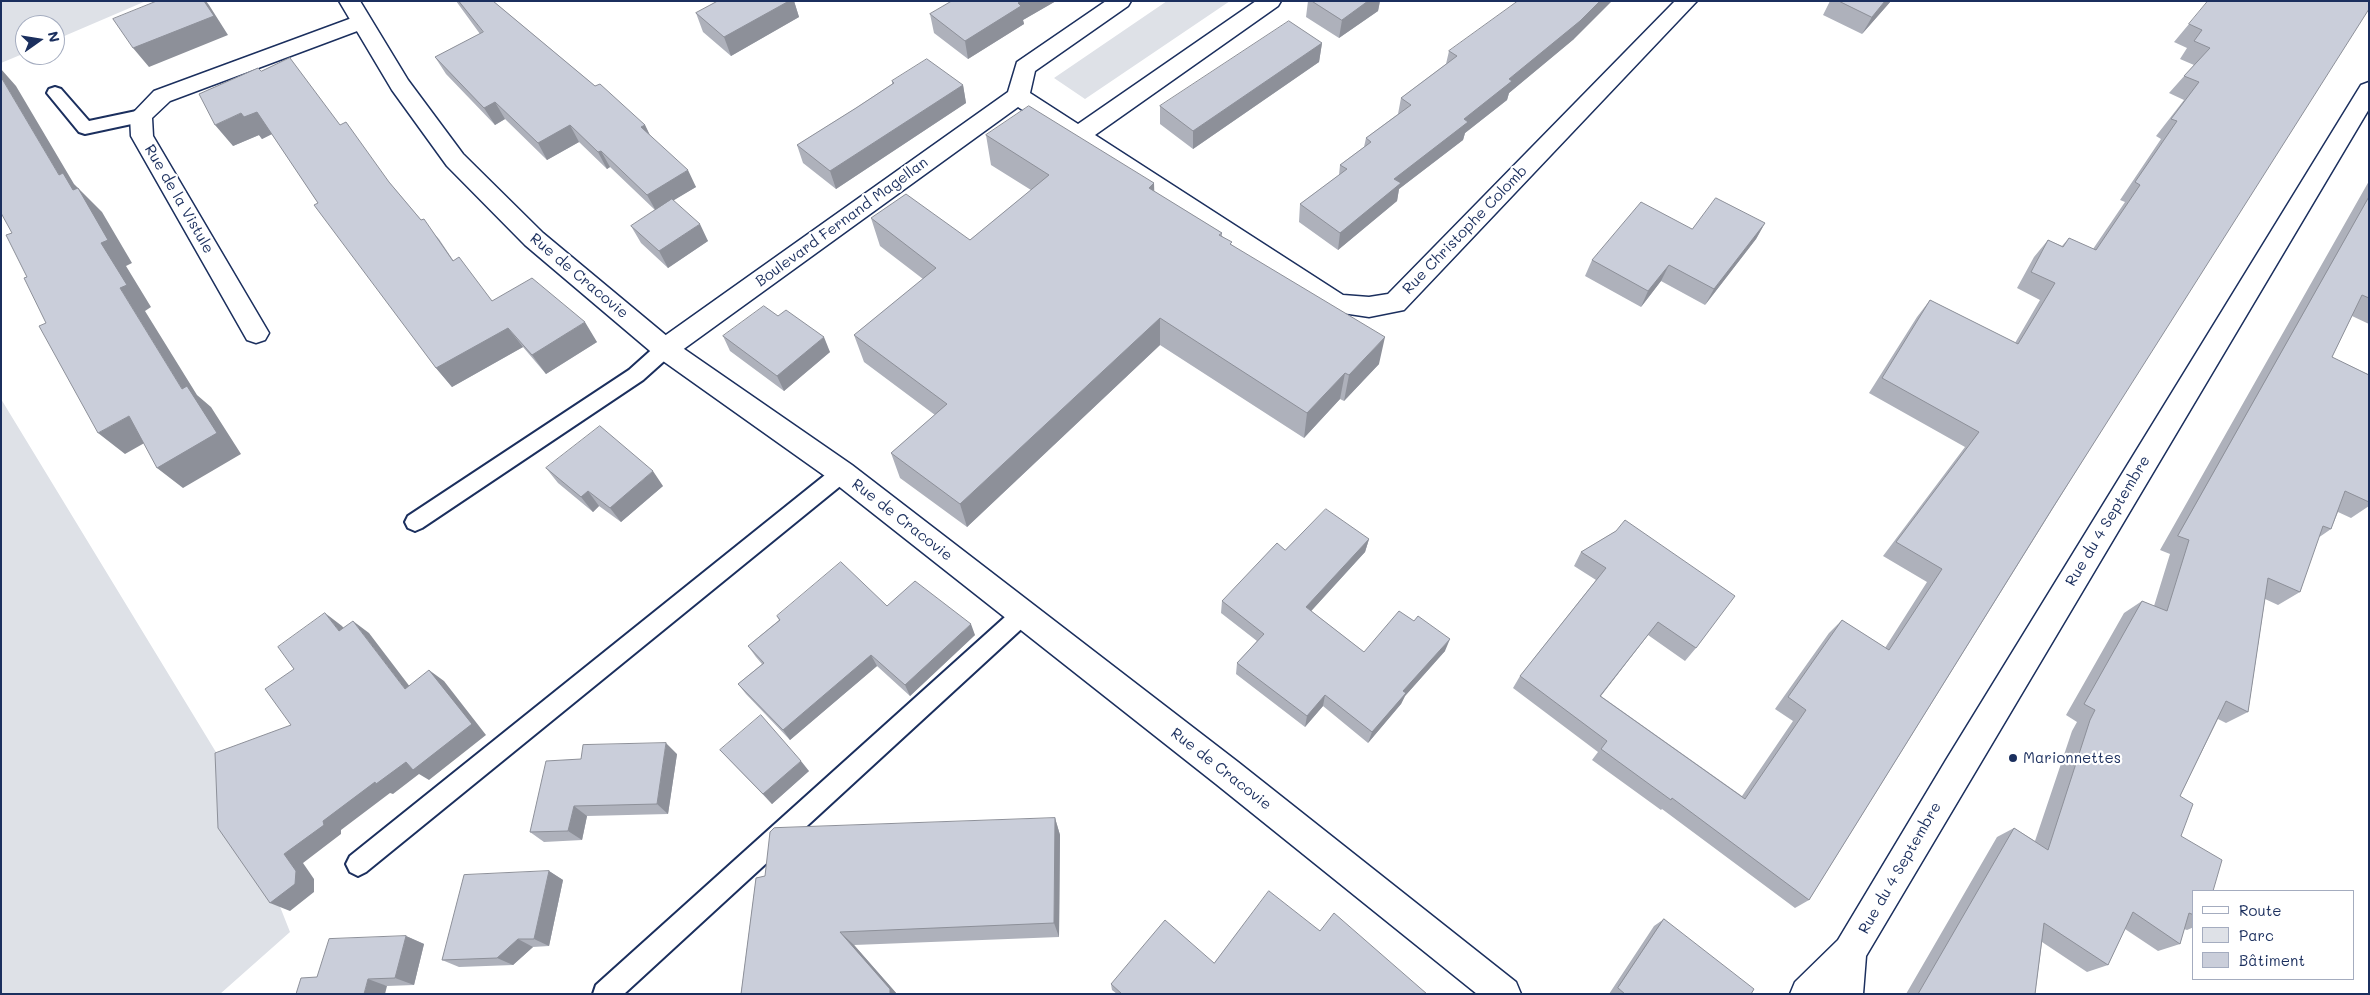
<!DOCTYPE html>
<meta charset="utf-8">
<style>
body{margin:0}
#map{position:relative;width:2370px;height:995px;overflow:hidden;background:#fff;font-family:Mali,sans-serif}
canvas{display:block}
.frame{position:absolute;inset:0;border:2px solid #1b2f5e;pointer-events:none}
.legend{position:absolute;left:2192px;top:890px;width:162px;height:90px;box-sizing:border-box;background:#fff;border:1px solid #a4acbf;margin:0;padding:6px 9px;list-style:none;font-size:15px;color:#1b2f5e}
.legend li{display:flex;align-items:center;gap:10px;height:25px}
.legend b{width:25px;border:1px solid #a4acbf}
.north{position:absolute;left:15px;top:15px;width:50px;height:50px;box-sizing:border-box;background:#fff;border:1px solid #a4acbf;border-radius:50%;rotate:77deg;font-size:14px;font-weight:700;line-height:20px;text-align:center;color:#1b2f5e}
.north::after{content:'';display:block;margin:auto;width:18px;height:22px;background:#1b2f5e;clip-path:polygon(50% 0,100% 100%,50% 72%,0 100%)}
</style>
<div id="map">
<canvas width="2370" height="995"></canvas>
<div class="frame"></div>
<ul class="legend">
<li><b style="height:6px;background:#fff"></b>Route</li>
<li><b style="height:14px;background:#dee1e7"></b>Parc</li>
<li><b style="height:14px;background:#caceda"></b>Bâtiment</li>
</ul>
<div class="north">N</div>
</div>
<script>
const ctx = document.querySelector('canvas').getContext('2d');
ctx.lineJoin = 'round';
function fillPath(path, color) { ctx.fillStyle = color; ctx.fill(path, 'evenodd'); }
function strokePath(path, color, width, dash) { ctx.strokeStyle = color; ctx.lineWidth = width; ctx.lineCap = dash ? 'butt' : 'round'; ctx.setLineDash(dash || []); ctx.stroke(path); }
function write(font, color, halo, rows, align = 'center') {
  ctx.font = font + ' Mali,sans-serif'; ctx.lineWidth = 4.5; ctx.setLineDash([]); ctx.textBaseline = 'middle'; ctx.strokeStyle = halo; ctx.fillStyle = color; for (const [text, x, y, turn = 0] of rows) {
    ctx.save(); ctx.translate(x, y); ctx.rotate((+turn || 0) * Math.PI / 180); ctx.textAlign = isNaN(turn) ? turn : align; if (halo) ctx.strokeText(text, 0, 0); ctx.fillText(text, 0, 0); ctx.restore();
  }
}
fillPath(new Path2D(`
 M1 1H146L55 40V25H25V53L1 63Z
 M1167 1H1230L1085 99 1054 78Z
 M1 399 225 767 290 932 220 994H1Z`), '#dee1e7');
const lane = new Path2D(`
 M55 87 61 89 89 121 141 110 147 112 149 116 147 120 141 122 85 134 79 132 47 93 49 89Z
 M665 342 672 344 674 349 672 354 643 380 422 528 415 531 408 528 405 522 408 516 629 370 658 344Z
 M842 465 849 467 852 473 849 479 366 872 358 876 350 872 346 864 350 856 835 467Z
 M1022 605 1029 608 1033 615 1029 622 624 994H593L596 985 1015 608Z`);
const street = new Path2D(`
 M1106 1H1131L1128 6 1035 71 1030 93 1078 124 1256 1H1281L1278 6 1095 135 1343 295 1369 297 1388 294 1675 1H1697L1404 310 1369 317 1329 311 1018 107 674 356 665 359 656 356 652 349 656 342 1008 92 1017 62Z
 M360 15 368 17 371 22 368 27 170 101 152 118 153 136 269 333 265 340 256 343 247 340 131 136 130 116 154 91Z`);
const secondary = new Path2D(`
 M339 1H360L408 80 463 154 543 233 674 342 852 465 1238 762 1516 982 1521 994H1477L1216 784 832 481 656 356 525 245 447 166 392 90Z
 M2369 82V109L1866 956 1863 994H1790L1795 982 1838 940 1946 760 2361 85Z`);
strokePath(lane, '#1b2f5e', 4);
strokePath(street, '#1b2f5e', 3);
strokePath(secondary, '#1b2f5e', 3);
fillPath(lane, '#fff');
fillPath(street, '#fff');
fillPath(secondary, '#fff');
fillPath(new Path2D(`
 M456 1H493L595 86 645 125 650 135 696 187 673 200 708 241 668 268 641 243 631 226 655 210 610 167 607 169 579 142 547 160 505 119 495 125 446 74 435 57 480 34Z
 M718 1H794L799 17 731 56 703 32 696 13Z
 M952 1H1056L1023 20 1024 24 968 59 934 33 930 14Z
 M1308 1H1380L1378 11 1339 38 1306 17Z
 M1830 1H1891L1862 34 1823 15Z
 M2369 1 1809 900 1795 908 1662 809 1661 810 1592 760 1598 752 1513 688 1520 676 1596 580 1574 566 1581 552 1616 531 1696 648 1685 661 1648 635 1601 696 1742 796 1793 721 1775 709 1829 633 1842 620 1885 648 1927 582 1883 556 1965 447 1869 393 1917 317 1930 300 2015 343 2040 300 2017 288 2034 257 2048 240 2062 246 2069 238 2093 249 2125 202 2120 200 2161 139 2156 136 2184 100 2169 93 2194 65 2180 59 2187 48 2174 42 2189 24Z
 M1574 39 1509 93 1507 100 1465 133 1463 140 1399 189 1397 201 1338 250 1299 222 1300 204 1339 175 1340 165 1364 147 1366 138 1398 114 1401 98 1446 64 1449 51Z
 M1322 43 1319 62 1193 149 1160 124V106Z
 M261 71 340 125 389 182 421 220 439 239 453 260 492 301 597 342 546 374 523 347 452 387 436 368 318 203 272 134 262 139 259 135 233 146Z
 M892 81 963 85 966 103 836 189 803 163 797 145 856 108 892 84Z
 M986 135 1155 192 1222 233V236L1232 245 1379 364 1344 401 1340 399 1304 438 1160 345 967 527 900 478 891 453 935 415 864 362 854 335 923 279 880 246 871 218 970 240 1031 190 991 165Z
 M2369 181V324L2352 316 2332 357 2369 375V506L2351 518 2338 512 2331 529 2318 538 2300 592 2278 605 2265 599 2248 712 2226 723 2218 719 2180 796 2181 836 2194 891V927L2187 930 2184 929 2180 944 2158 951 2125 929 2108 965 2087 972 2042 942 2035 994H1906L1997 837 2014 828 2035 841 2072 731 2077 722 2066 715 2124 613 2142 601 2154 606 2170 554 2160 550Z
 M1765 223 1756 239 1705 305 1661 281 1641 307 1585 276 1592 260 1692 229Z
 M778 316 830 352 784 391 730 351 723 336Z
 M546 468 663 486 621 522 599 506 593 512 558 483Z
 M1369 539 1365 552 1311 611 1364 652 1445 651 1405 696 1401 704 1368 743 1323 706 1305 727 1236 674 1237 663 1257 641 1221 613 1222 601 1285 550Z
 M887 606 975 635 910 696 877 666 790 740 746 694 738 684 762 664 756 657 748 646 779 620 777 616Z
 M720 750 809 771 772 804Z
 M677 754 668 814 587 816 582 840 544 842 530 832 581 759Z
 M1055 818 1060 835 1059 937 854 945 897 994H741L756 878Z
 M549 871 563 880 549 946 533 947 513 965 459 967 442 960Z
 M1664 919 1751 994H1609L1654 926Z
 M1320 931 1427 994H1117L1112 990 1111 984 1214 963Z
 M406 936 424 944 414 985 387 986 317 977Z`), '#aeb1bb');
fillPath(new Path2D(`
 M204 1H206L209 5 228 35 149 67 133 48Z
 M789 1H794L799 17 731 56 724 37Z
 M1021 1H1056L1023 20 1024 24 968 59 965 41Z
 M1368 1H1380L1378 11 1339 38 1342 20Z
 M1600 1H1612L1574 39 1509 93 1507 100 1465 133 1463 140 1399 189 1397 201 1338 250 1340 233 1394 179 1464 119 1509 79Z
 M1885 1H1891L1862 34 1872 17Z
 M1322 43 1319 62 1193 149V131Z
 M1 69 16 86 74 184 102 212 132 263 126 266 151 307 145 311 197 395 211 407 241 454 183 488 157 468 182 389 120 288 59 175 1 77Z
 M963 85 966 103 836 189 830 171Z
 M495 102 505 119 495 125 484 108Z
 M257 112 274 133 262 139 259 135 233 146 215 125 241 113Z
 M570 125 579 142 547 160 538 143Z
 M645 125 653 142 641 127Z
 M601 151 610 167 607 169 598 152Z
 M688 170 696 187 656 211 647 195Z
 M1154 183 1155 212 1149 188Z
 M1765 223 1756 239 1705 305 1714 289Z
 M700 224 708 241 668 268 659 251Z
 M1669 265 1661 281 1641 307 1648 291Z
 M1160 318V345L967 527 960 504Z
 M585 322 597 342 546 374 532 355Z
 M508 328 523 347 452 387 436 368Z
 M824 337 830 352 784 391 777 376Z
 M1385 337 1379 364 1344 401 1349 375Z
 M1345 373 1340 399 1304 438 1307 413Z
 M129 416 155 437 125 454 98 433Z
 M653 471 663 486 621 522 610 508Z
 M588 491 599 506 593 512 581 497Z
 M1369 539 1365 552 1303 620 1306 607Z
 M325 613 342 626 355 643 339 631Z
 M353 621 369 633 420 700 405 689Z
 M1658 622 1648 635 1592 707 1600 696Z
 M971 624 975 635 910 696 905 685Z
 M1450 639 1445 651 1405 696 1401 704 1368 743 1372 732 1403 691Z
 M871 655 877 666 790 740 783 730Z
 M429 670 444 681 486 735 429 780 419 774 393 794 390 793 341 830V834L303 863 314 879V892L290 911 270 903 284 854 323 821Z
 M1325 695 1323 706 1305 727 1307 716Z
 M666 743 677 754 668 814 657 804Z
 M801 761 809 771 772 804 763 794Z
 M574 806 587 816 582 840 568 831Z
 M1055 818 1060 835 1059 937 1054 923Z
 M549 871 563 880 549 946 534 939Z
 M840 932 854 945 897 994H890Z
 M406 936 424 944 414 985 395 978Z
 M518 939 533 947 513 965 497 958Z
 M368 979 387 986 385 994H364Z`), '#8d9099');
const building = new Path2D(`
 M157 1H204L214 16 133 48 113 19Z
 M459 1H493L595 86 600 84 645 125 641 127 688 170 647 195 601 151 598 152 570 125 538 143 495 102 484 108 435 57 483 32Z
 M718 1H789L724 37 696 13Z
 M952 1H1021L1018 3 1021 6 965 41 930 14Z
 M1312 1H1368L1342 20Z
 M1518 1H1600L1580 21 1509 79 1512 81 1464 119 1468 122 1394 179 1401 183 1340 233 1300 204 1347 169 1340 165 1371 142 1366 138 1411 105 1401 98 1457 56 1449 51Z
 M1839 1H1885L1872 17Z
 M2208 1H2369V9L2052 509 1809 900 1672 798 1671 800 1601 749 1607 741 1520 676 1606 568 1581 552 1616 531 1625 520 1735 596 1696 648 1658 622 1600 696 1745 799 1806 710 1788 697 1842 620 1889 650 1942 569 1896 542 1979 432 1882 378 1930 300 2018 344 2055 283 2031 272 2048 240 2063 247 2069 238 2096 250 2140 185 2135 182 2177 121 2171 119 2199 82 2184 76 2210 48 2194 41 2202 30 2189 24Z
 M1289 21 1322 43 1193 131 1160 106Z
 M290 58 340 125 346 122 389 182 421 220 424 219 453 261 459 257 492 301 532 278 585 322 532 355 508 328 436 368 314 205 318 203 257 112 244 117 241 113 215 125 199 94 258 68 261 71Z
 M927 59 963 85 830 171 797 145 856 108 894 83 892 81Z
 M1 77 59 175 63 173 73 190 78 188 108 240 101 243 127 285 120 288 182 389 187 386 217 433 157 468 129 416 98 433 39 326 46 323 24 278 27 277 6 235 12 233 1 213Z
 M1029 106 1154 183 1149 188 1222 233 1219 235 1232 242 1230 244 1385 337 1349 375 1345 373 1307 413 1160 318 960 504 891 453 947 404 854 335 936 268 871 218 906 194 970 240 1049 175 986 135Z
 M2369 197V298L2362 295 2332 357 2369 375V502L2345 491 2331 529 2323 526 2300 592 2268 578 2248 712 2226 701 2180 796 2193 804 2181 836 2222 860 2213 891H2194V915L2189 913 2180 944 2133 912 2108 965 2044 923 2035 994H1918L2014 828 2048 850 2090 720 2095 710 2084 704 2142 601 2167 611 2189 540 2178 536Z
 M1716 198 1765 223 1714 289 1669 265 1648 291 1592 260 1641 202 1692 229Z
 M672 199 700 224 659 251 631 226Z
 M764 306 778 316 786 310 824 337 777 376 723 336Z
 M600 426 653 471 610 508 588 491 581 497 546 468Z
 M1326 509 1369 539 1306 607 1364 652 1399 611 1414 621 1418 616 1450 639 1403 691 1406 693 1372 732 1325 695 1307 716 1237 663 1264 634 1222 601 1277 543 1285 550Z
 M841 562 887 606 915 581 971 624 905 685 871 655 783 730 738 684 764 663 748 646 780 620 777 616Z
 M325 613 339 631 353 621 405 689 429 670 472 724 413 770 406 762 376 784 375 782 323 821 324 825 284 854 296 871 295 884 270 903 218 828 215 753 291 725 265 689 294 669 278 647Z
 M761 715 801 761 763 794 720 750Z
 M666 743 657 804 574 806 568 831 530 832 546 761 581 759 583 745Z
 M1055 818 1054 923 840 932 890 989V994H741L756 878 765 876 770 832 774 828Z
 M549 871 534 939H518L497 958 442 960 464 875Z
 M1269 891 1320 931 1334 913 1427 994H1122L1111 984 1165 920 1214 963Z
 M1664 919 1754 989 1751 994H1625L1618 988Z
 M406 936 395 978 368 979 364 994H296L301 978 317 977 329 939Z`);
fillPath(building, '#caceda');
strokePath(building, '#8d9099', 1);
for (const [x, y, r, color] of [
 [2013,758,5,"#1b2f5e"]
]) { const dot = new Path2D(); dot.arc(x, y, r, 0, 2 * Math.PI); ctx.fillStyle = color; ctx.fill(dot); strokePath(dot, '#fff', 2); }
write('15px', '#1b2f5e', '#fff', [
 ["Rue de la Vistule",179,199,60],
 ["Boulevard Fernand Magellan",842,222,-36],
 ["Rue Christophe Colomb",1465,230,-46],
 ["Rue de Cracovie",579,276,40],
 ["Rue de Cracovie",902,520,38],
 ["Rue du 4 Septembre",2108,521,-59],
 ["Rue de Cracovie",1221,769,38],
 ["Rue du 4 Septembre",1900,868,-60]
]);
write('15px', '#1b2f5e', '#fff', [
 ["Marionnettes",2023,758]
], 'left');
</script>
